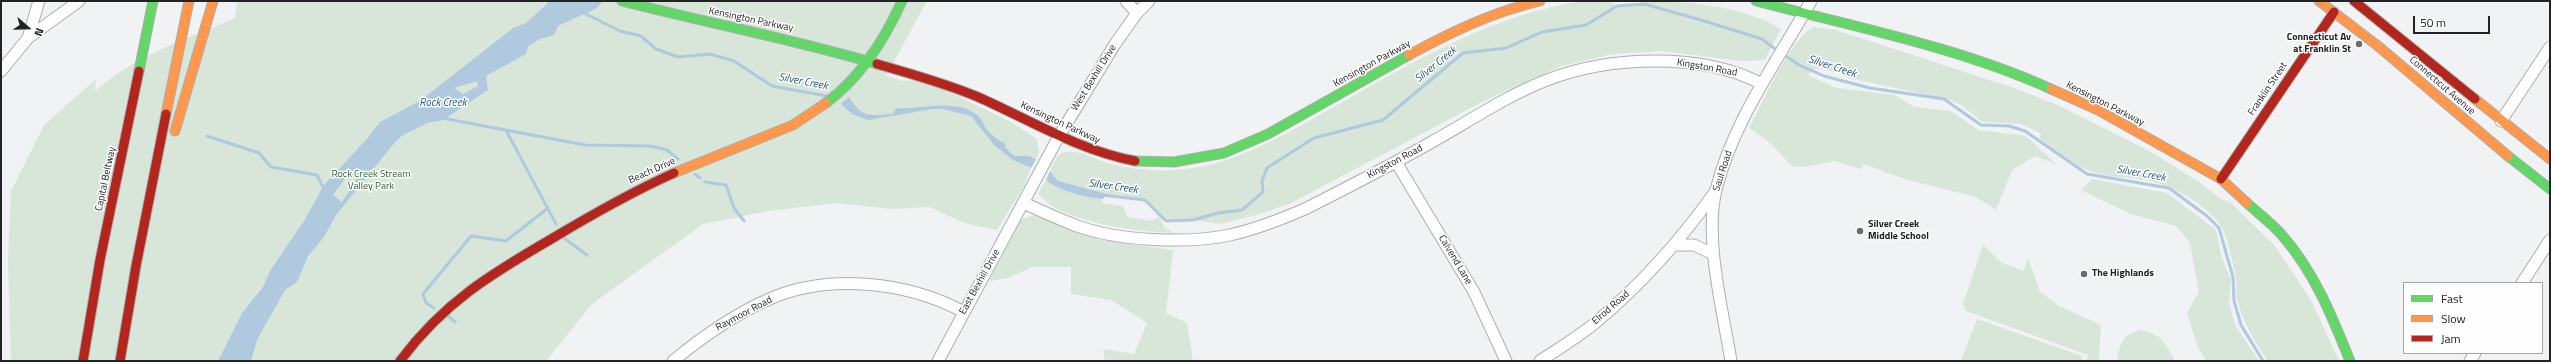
<!DOCTYPE html>
<style>
body{margin:0}
#map{position:relative;width:2551px;height:362px;overflow:hidden;background:#f0f2f4;font-family:"Titillium Web",sans-serif}
canvas{display:block}
.frame{position:absolute;inset:0;border:2px solid #222324;pointer-events:none}
.legend{position:absolute;left:2403px;top:282px;width:140px;height:72px;box-sizing:border-box;background:#fefefe;border:1px solid #a6a6a7;margin:0;padding:5px 7px;list-style:none;font-size:12px;color:#222324}
.legend li{display:flex;align-items:center;gap:8px;height:20px}
.legend b{width:20px;border:1px solid #a6a6a7}
.north{position:absolute;left:8px;top:8px;width:40px;height:40px;-webkit-text-stroke:3px #fefefe;paint-order:stroke;rotate:110deg;font-size:11px;font-weight:700;line-height:16px;text-align:center;color:#222324}
.north::after{content:'';display:block;margin:auto;width:14px;height:18px;background:#222324;clip-path:polygon(50% 0,100% 100%,50% 72%,0 100%)}
.scale{position:absolute;left:2413px;top:16px;width:77px;height:18px;box-sizing:border-box;border:2px solid #222324;border-top:0;padding-left:5px;font-size:12px;line-height:14px;white-space:nowrap;color:#222324;-webkit-text-stroke:3px #fefefe;paint-order:stroke}
</style>
<div id="map">
<canvas width="2551" height="362"></canvas>
<div class="frame"></div>
<ul class="legend">
<li><b style="height:5px;background:#63d668"></b>Fast</li>
<li><b style="height:5px;background:#ff974d"></b>Slow</li>
<li><b style="height:5px;background:#b3261e"></b>Jam</li>
</ul>
<div class="north">N</div>
<div class="scale">50 m</div>
</div>
<script>
const ctx = document.querySelector('canvas').getContext('2d');
ctx.lineJoin = 'round';
function fillPath(path, color) { ctx.fillStyle = color; ctx.fill(path, 'evenodd'); }
function strokePath(path, color, width, dash) { ctx.strokeStyle = color; ctx.lineWidth = width; ctx.lineCap = dash ? 'butt' : 'round'; ctx.setLineDash(dash || []); ctx.stroke(path); }
function write(font, color, halo, rows, align = 'center') {
  ctx.font = font + ' "Titillium Web",sans-serif'; ctx.lineWidth = 3; ctx.setLineDash([]); ctx.textBaseline = 'middle'; ctx.strokeStyle = halo; ctx.fillStyle = color; for (const [text, x, y, turn = 0] of rows) {
    ctx.save(); ctx.translate(x, y); ctx.rotate((+turn || 0) * Math.PI / 180); ctx.textAlign = isNaN(turn) ? turn : align; if (halo) ctx.strokeText(text, 0, 0); ctx.fillText(text, 0, 0); ctx.restore();
  }
}
fillPath(new Path2D(`
 M237 1H927L886 76 903 81 919 80 937 86 1011 122 1037 139 1039 152 1036 159 1029 156 1026 166 1031 168 1024 186 997 230 964 223 930 207 892 209 836 203 769 211 703 224 592 304 546 361H11L8 262 11 191 44 125 96 79 95 91C134 56 188 38 235 18Z
 M1581 1H1610L1617 6 1644 4 1645 1C1689 1 1743 6 1781 29L1765 60 1742 61 1661 51 1613 54 1561 66 1482 102 1289 204 1256 215 1220 224 1193 220 1166 221 1160 218 1165 228 1175 233C1135 231 1091 226 1055 208 1049 205 1044 198 1038 194L1046 180C1059 191 1086 198 1103 199L1102 203 1123 206 1127 217 1151 221 1159 217 1145 200 1107 194 1058 181 1050 171C1053 164 1057 153 1066 152 1079 149 1097 160 1110 164 1147 173 1187 173 1223 161 1267 147 1308 121 1348 99 1421 57 1496 15 1581 1Z
 M1814 27 1836 30 2017 89 2060 106 2153 153 2200 183 2221 199 2231 203 2275 246 2311 300 2339 361H2268C2254 341 2243 322 2237 299 2235 292 2237 284 2236 278 2233 264 2227 233 2219 223 2203 203 2175 187 2150 181 2133 177 2114 178 2096 173 2075 167 2057 151 2039 138L2041 134 2022 124 1982 122 1963 106 1950 100 1849 78 1839 73 1818 68 1807 75 1837 88 1895 95 1914 107 1951 111 1978 130 2026 136 2057 165 2035 156 2012 170 1996 210 1976 197 1905 179 1863 164 1861 169 1834 161 1806 167 1792 166 1770 143 1749 128C1762 105 1791 36 1814 27Z
 M2092 179 2167 193 2216 230 2222 258 2231 280 2229 303 2235 325 2259 361H2206L2197 345 2187 312 2199 293 2190 243 2176 226 2131 214 2081 190Z
 M1033 215 1101 240 1173 250 1166 313 1187 323 1193 361H1105L1103 349 1134 354 1147 323 1111 300 1071 294V267H1032L1009 278 989 281 1021 220Z
 M1983 245 2002 263 2024 271 2028 258 2040 292 2059 306 2101 325 2099 361H2086L2088 355 1966 311 1963 304Z
 M1977 319 2082 356 2081 361H1961Z
 M2139 330C2162 334 2164 341 2175 361H2117C2121 341 2120 338 2139 330Z`), '#d7e6d8');
fillPath(new Path2D(`
 M550 1H603L597 8 558 26 554 35 540 39 528 46 526 54 486 76 488 90 443 120 427 123 401 136 391 147 336 215 324 237 308 256 297 282 285 290 257 340 251 361H218L242 313 263 287 270 271 304 221 324 185 367 139 380 122 420 101 513 28 526 23ZM477 81 478 86 463 94 454 88ZM359 175 342 202 333 195 347 176H352V178Z
 M849 97C862 119 870 115 893 114L896 108C921 110 952 98 976 114 982 118 985 129 991 134 995 138 1001 141 1006 144L1005 147 1014 156H1029L1036 159 1031 168 1013 160 994 145 971 116 943 109H932L868 120 852 114 841 104Z
 M1050 171 1058 181 1107 194 1103 199C1086 198 1059 191 1046 180Z`), '#b0c9de');
strokePath(new Path2D(`
 M582 12 620 31 641 36 656 49 678 57 710 54 734 61 772 86 827 96
 M1783 54 1799 65 1824 76 1870 88 1944 99 1981 125 2009 126 2025 131 2087 174 2169 188 2207 216 2219 228 2233 277 2234 301 2241 325 2263 361
 M442 118 585 145 651 146 667 150 678 159
 M507 132 556 224
 M207 136 259 153 271 167 317 175 324 189
 M695 174 700 178
 M705 182 726 185 734 208 744 221
 M1102 195 1145 200 1166 221 1193 220 1218 213 1242 210 1263 192 1262 181 1267 168 1314 138 1383 120 1463 53 1506 48 1542 32 1586 25 1617 6 1644 4 1701 20 1762 39 1778 51
 M564 238 587 255
 M434 308 426 303 423 294 471 236 506 241 548 208
 M447 315 455 322`), '#b0c9de', 3);
const street = new Path2D(`
 M1126 1 1137 13
 M28 38 39 1
 M1 71 28 38 79 1
 M2501 121 2550 47
 M1396 162 1474 292 1506 361
 M1024 203C1041 211 1059 219 1077 226 1119 241 1186 244 1230 235 1257 229 1282 219 1307 208 1348 187 1390 166 1430 143 1468 122 1506 96 1547 80 1609 56 1702 52 1762 84
 M1675 245H1694L1713 254
 M2522 283 2550 240
 M673 361C702 337 732 316 767 300 827 273 906 281 964 312
 M938 361 1059 136 1115 44 1137 13 1149 1
 M1540 361C1558 349 1578 337 1595 323 1642 284 1680 241 1715 192
 M1731 361C1723 311 1704 239 1716 190 1733 121 1777 62 1811 1
 M2470 361 2475 353`);
const fast = new Path2D(`
 M622 1C707 23 792 39 877 64
 M1756 1C1855 27 1958 47 2051 89
 M139 71 153 1
 M826 103C861 77 884 41 902 1
 M2508 156 2550 189
 M1135 161 1174 162 1224 153 1268 134 1409 55
 M2247 203C2258 213 2271 223 2281 234 2314 271 2332 316 2350 361`);
const slow = new Path2D(`
 M2319 1 2378 46 2508 156
 M1409 55C1451 32 1493 12 1540 1
 M2051 89 2098 110 2221 179 2247 203
 M2475 99 2550 159
 M166 114 189 1
 M175 131 213 1
 M674 173 793 125 826 103`);
const jam = new Path2D(`
 M2354 1 2475 99
 M877 64C911 74 945 83 978 97 1030 120 1078 150 1135 161
 M2221 179 2334 12
 M83 361 100 260 139 71
 M120 361 136 266 166 114
 M400 361C444 302 491 274 553 238 593 214 632 192 674 173`);
strokePath(street, '#adaeaf', 13);
strokePath(fast, '#adaeaf', 11);
strokePath(slow, '#adaeaf', 11);
strokePath(jam, '#adaeaf', 11);
strokePath(street, '#fdfdfd', 11);
strokePath(fast, '#63d668', 9);
strokePath(slow, '#ff974d', 9);
strokePath(jam, '#b3261e', 9);
for (const [x, y, r, color] of [
 [2359,44,4,"#6a6b6d"],
 [1860,231,4,"#6a6b6d"],
 [2084,274,4,"#6a6b6d"]
]) { const dot = new Path2D(); dot.arc(x, y, r, 0, 2 * Math.PI); ctx.fillStyle = color; ctx.fill(dot); strokePath(dot, '#fefefe', 1.5); }
write('10px', '#222324', '#fefefe', [
 ["Kensington Parkway",751,20,12],
 ["Kensington Parkway",1372,64,-29],
 ["Kingston Road",1707,68,10],
 ["West Bexhill Drive",1094,78,-58],
 ["Connecticut Avenue",2442,86,41],
 ["Franklin Street",2268,89,-56],
 ["Kensington Parkway",2105,104,27],
 ["Kensington Parkway",1060,123,25],
 ["Kingston Road",1395,162,-28],
 ["Beach Drive",652,171,-24],
 ["Saul Road",1723,171,-72],
 ["Capital Beltway",106,179,-78],
 ["Calvend Lane",1455,260,59],
 ["East Bexhill Drive",980,282,-61],
 ["Elrod Road",1611,308,-41],
 ["Raymoor Road",744,314,-28]
]);
write('bold 10px', '#222324', '#fefefe', [
 ["Connecticut Av",2351,38,"right"],
 ["at Franklin St",2351,50,"right"],
 ["Silver Creek",1868,225],
 ["Middle School",1868,237],
 ["The Highlands",2092,274]
], 'left');
write('10px', '#336033', '#fefefe', [
 ["Rock Creek Stream",371,175],
 ["Valley Park",371,187]
]);
write('italic 11px', '#1f567d', '#fefefe', [
 ["Silver Creek",1436,65,-39],
 ["Silver Creek",1832,67,18],
 ["Silver Creek",803,82,11],
 ["Rock Creek",443,103],
 ["Silver Creek",2141,174,10],
 ["Silver Creek",1113,187,8]
]);
</script>
